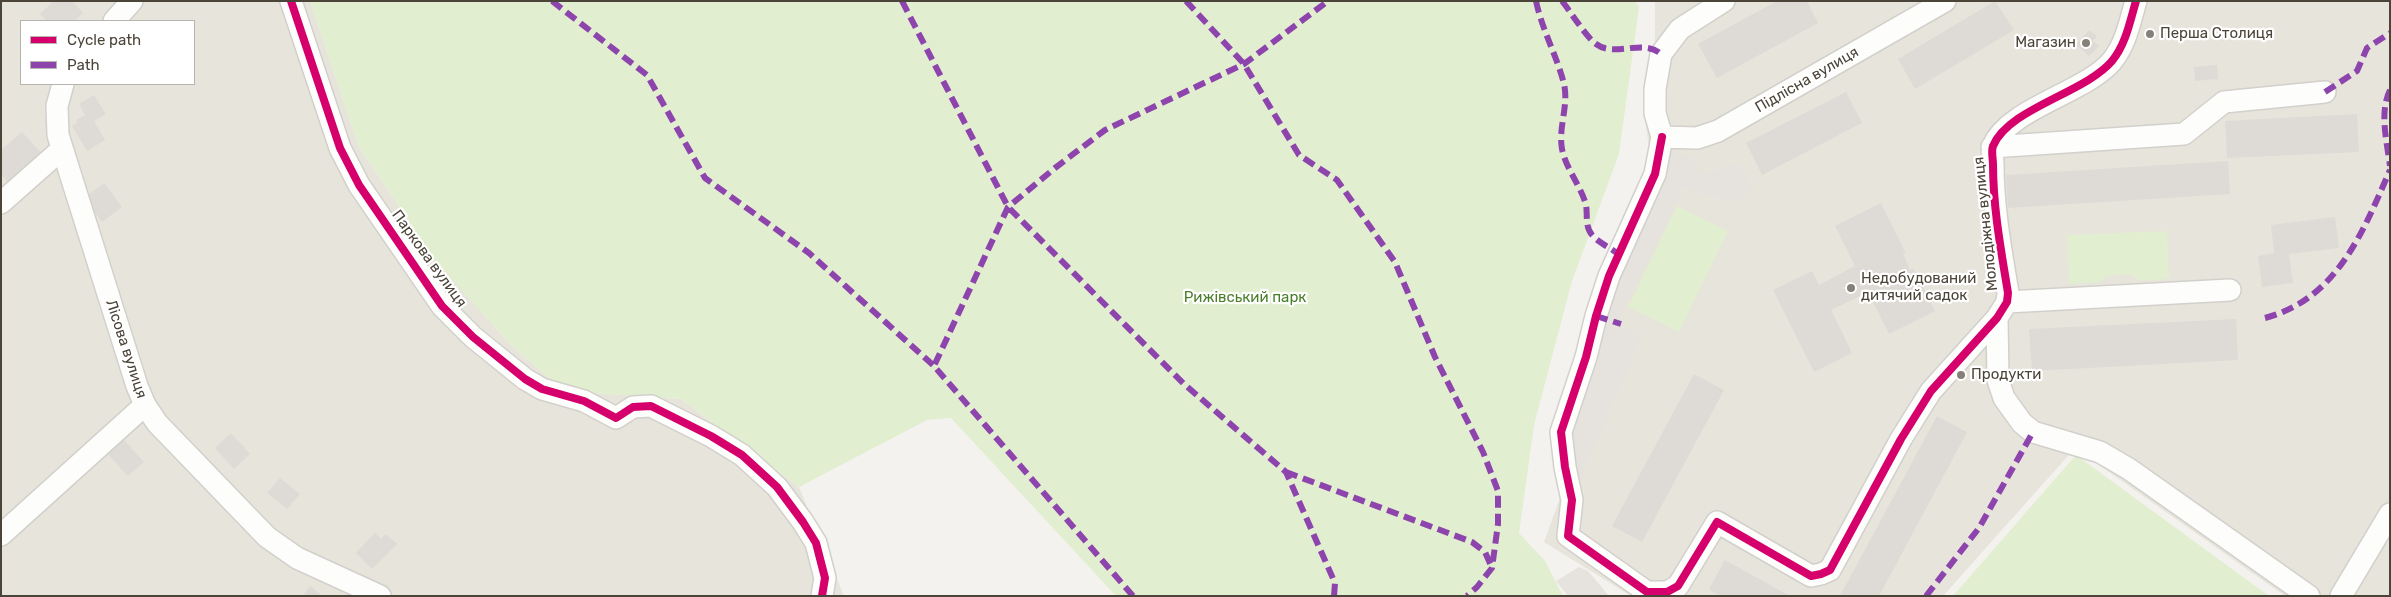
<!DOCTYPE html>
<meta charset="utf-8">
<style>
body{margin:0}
#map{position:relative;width:2391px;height:597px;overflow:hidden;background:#f4f2ee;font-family:Rubik,sans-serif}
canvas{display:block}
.frame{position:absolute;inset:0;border:2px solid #4b4439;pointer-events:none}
.legend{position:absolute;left:20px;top:20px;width:175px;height:65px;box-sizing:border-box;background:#fff;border:1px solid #b7b4b0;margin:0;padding:6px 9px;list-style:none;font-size:15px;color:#4b4439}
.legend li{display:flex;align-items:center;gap:10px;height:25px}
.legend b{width:25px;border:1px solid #b7b4b0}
</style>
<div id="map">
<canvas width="2391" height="597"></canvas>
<div class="frame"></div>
<ul class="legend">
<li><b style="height:6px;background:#d6006c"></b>Cycle path</li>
<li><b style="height:6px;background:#8e44ad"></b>Path</li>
</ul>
</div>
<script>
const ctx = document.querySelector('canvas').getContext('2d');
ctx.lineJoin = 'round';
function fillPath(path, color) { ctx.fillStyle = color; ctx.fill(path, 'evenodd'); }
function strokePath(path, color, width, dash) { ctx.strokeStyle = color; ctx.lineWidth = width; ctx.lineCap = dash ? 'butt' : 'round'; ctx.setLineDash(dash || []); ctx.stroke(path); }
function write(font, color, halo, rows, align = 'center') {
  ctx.font = font + ' Rubik,sans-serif'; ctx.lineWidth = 4.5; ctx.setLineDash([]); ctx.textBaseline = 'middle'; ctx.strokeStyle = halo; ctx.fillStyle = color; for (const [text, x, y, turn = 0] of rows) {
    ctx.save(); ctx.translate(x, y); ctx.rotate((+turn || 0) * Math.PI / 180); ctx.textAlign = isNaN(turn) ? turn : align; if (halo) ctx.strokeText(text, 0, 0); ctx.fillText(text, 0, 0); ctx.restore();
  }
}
fillPath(new Path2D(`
 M1 1H310L358 145 436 261 512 346 550 379 592 393 681 399 799 487 844 596H1ZM21 21H194V84H21Z
 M1655 1H2390V596H2285L2075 448 1943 596H1631L1544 542 1563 490 1554 436 1569 373 1602 274 1651 174 1650 153 1645 120 1655 49Z`), '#e7e4dc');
fillPath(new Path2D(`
 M1677 149 1684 156 1689 154 1704 175 1738 163 1751 191 1734 202 1682 188 1618 318 1616 324 1641 337 1580 480 1570 462 1567 426 1605 326 1608 308 1661 159Z
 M1579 567 1588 571 1609 596H1568L1556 581Z`), '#e6e2de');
fillPath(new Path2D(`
 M310 1H1635L1639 7 1619 154 1572 281 1534 425 1519 533 1545 561 1563 596H1116L951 418 927 420 799 487 681 399 592 393 550 379 512 346 433 258 358 145Z
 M1677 206 1728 231 1679 332 1628 307Z
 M2167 231 2169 279 2138 281 2132 274 2107 276 2100 282 2069 284 2067 235Z
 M2076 455 2269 596H1953Z`), '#e1eecf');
fillPath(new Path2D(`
 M54 1H72L83 13 74 21H47L40 14Z
 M1777 1H1807L1818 23 1717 78 1698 44Z
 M1995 1 2014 30 1915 89 1898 59Z
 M2089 30 2097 36 2093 41 2099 46 2089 56 2076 45Z
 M2217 65 2218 79 2195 81 2194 67Z
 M1846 92 1862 123 1762 175 1746 143Z
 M94 95 106 114 94 121 105 140 87 151 72 126 78 122 76 120 85 115 79 104Z
 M2357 114 2359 152 2227 158 2225 121Z
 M22 132 43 155 10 184 1 175V150Z
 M2228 161 2230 194 2008 208 2006 175Z
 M104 183 122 207 102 222 84 198Z
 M1881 203 1906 253 1903 254 1910 270 1913 268 1935 311 1889 334 1868 292 1831 310 1852 353 1814 372 1773 290 1812 271 1819 285 1855 266 1835 226Z
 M2335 217 2339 248 2289 254 2293 283 2262 287 2258 256 2274 253 2271 225Z
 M2236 319 2238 360 2032 371 2029 329Z
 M1694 374 1724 390 1642 542 1612 526Z
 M1937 416 1967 432 1879 596H1840Z
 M231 433 250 454 234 469 215 448Z
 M124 440 144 462 128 476 108 454Z
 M280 478 300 494 287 509 267 493Z
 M375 533 381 539 386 534 397 544 372 569 356 553Z
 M1725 560 1790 596H1720L1709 589Z
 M310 586 323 596H303Z`), '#dedbd6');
const minor = new Path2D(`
 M291 1 340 148 359 185 442 306 473 337 525 379 542 389 584 401 616 418 633 407 651 406 711 436 742 455 777 487 803 522 816 543 825 578 822 596
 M114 21 132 1
 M63 84 57 106 58 135 137 386 145 405 157 423 267 537 297 558 380 596
 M1662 137 1655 174 1609 276 1596 316 1586 357 1561 432 1565 467 1572 500 1568 536 1647 592H1667L1678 586 1717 522 1811 576 1821 574 1830 570 1901 439 1931 391 1997 318 2007 302 2008 293C2001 250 1993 208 1993 164 1993 159 1991 151 1993 146 2009 108 2085 93 2112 61 2126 44 2130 21 2136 1
 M1662 137 1697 138 1718 131 1945 1
 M1662 137 1655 113V89L1661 54 1680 29 1724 1
 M1992 147 2184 134 2224 102 2325 92
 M1 203 62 149
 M2007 302 2230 290
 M1997 318 1998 380 2004 398 2022 423 2033 432 2100 452 2129 469 2309 596
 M1 535 145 405
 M2341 596 2390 514`);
strokePath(minor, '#d2d0cb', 24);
strokePath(minor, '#fdfdfc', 21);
strokePath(new Path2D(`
 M552 1 647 75 705 178 809 253 934 366
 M902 1 1008 207 1184 384 1286 472 1335 583 1334 596
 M1186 1 1244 64 1299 155 1337 180 1395 262 1435 357 1483 452 1498 491V524L1492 568 1477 587 1467 596
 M1536 1C1542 30 1557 56 1564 84 1569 106 1558 127 1562 149 1566 169 1581 186 1586 205 1588 216 1584 228 1594 237 1601 244 1611 248 1619 255
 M1562 1C1570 11 1587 38 1596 44 1615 58 1643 38 1661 54
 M2390 90C2379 112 2387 142 2390 166
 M2325 92 2357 71 2367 48 2390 33
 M1596 316 1621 324
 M2265 318C2337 299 2363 232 2390 170
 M1286 472 1472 542 1485 552 1492 568
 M1133 596 934 366 1008 207 1055 168 1105 130 1244 64 1328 1
 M1926 596 1979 528 2033 432`), '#8e44ad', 6, [12, 6]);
strokePath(new Path2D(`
 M291 1 340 148 359 185 442 306 473 337 525 379 542 389 584 401 616 418 633 407 651 406 711 436 742 455 777 487 803 522 816 543 825 578 822 596
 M1662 137 1655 174 1609 276 1596 316 1586 357 1561 432 1565 467 1572 500 1568 536 1647 592H1667L1678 586 1717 522 1811 576 1821 574 1830 570 1901 439 1931 391 1997 318 2007 302 2008 293C2001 250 1993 208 1993 164 1993 159 1991 151 1993 146 2009 108 2085 93 2112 61 2126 44 2130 21 2136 1`), '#d6006c', 8);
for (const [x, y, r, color] of [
 [2150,34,5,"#868178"],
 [2086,43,5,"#868178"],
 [1851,288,5,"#868178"],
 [1961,375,5,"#868178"]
]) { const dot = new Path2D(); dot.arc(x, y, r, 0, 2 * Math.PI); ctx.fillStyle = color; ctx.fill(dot); strokePath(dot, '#fff', 2); }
write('15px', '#4b4439', '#fff', [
 ["Перша Столиця",2160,34],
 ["Магазин",2076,43,"right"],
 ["Недобудований",1861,279],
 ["дитячий садок",1861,296],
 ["Продукти",1971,375]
], 'left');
write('15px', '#4b4439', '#fff', [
 ["Підлісна вулиця",1807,80,-30],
 ["Молодіжна вулиця",1986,224,-96],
 ["Паркова вулиця",429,259,54],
 ["Лісова вулиця",126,349,72]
]);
write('15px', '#4a7f2a', '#fff', [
 ["Рижівський парк",1245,298]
]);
</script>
